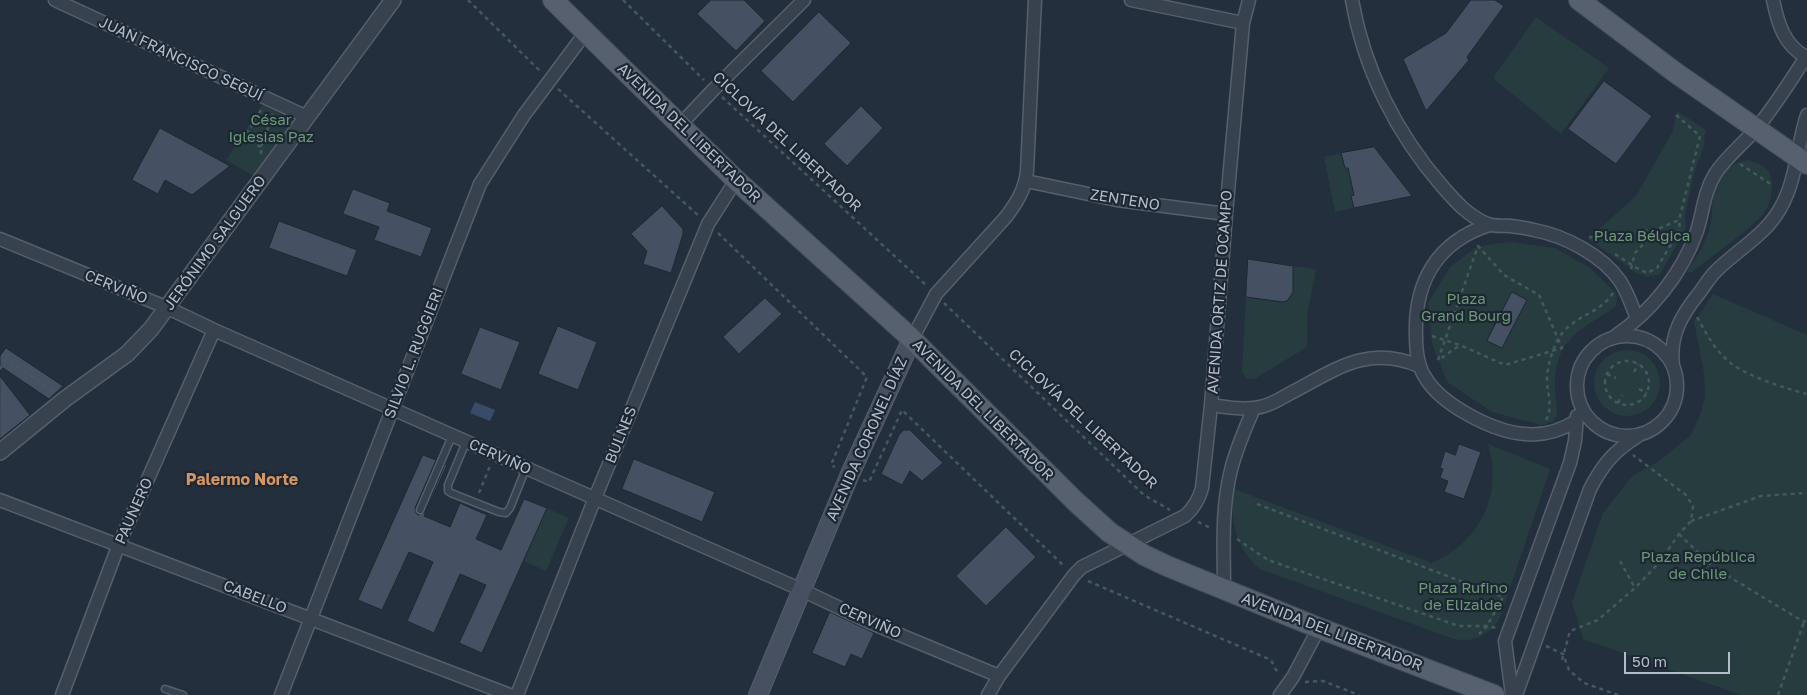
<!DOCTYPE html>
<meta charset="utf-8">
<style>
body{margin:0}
#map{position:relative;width:1807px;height:695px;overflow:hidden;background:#242f3e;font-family:"Golos Text",sans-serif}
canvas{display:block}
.scale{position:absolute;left:1624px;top:652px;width:106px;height:22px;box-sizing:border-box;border:2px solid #b4bcc9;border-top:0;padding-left:6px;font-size:15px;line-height:18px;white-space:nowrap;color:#b4bcc9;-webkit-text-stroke:4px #1d2633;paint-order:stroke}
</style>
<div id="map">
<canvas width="1807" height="695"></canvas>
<div class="scale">50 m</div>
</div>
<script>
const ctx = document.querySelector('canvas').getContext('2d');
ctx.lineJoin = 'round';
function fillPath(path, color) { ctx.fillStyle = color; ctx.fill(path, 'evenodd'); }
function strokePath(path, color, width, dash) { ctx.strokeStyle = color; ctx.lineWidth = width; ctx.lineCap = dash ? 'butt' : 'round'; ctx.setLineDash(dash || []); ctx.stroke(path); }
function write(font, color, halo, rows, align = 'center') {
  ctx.font = font + ' "Golos Text",sans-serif'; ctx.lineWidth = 4.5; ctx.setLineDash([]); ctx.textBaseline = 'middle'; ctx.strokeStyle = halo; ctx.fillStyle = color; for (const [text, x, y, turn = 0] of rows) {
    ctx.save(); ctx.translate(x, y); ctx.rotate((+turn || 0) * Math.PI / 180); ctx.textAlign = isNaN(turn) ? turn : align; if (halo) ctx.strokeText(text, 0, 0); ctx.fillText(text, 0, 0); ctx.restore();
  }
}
fillPath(new Path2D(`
 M1536 17 1609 68 1561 134 1493 78Z
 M265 101 302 119 259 179 226 160Z
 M1677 111 1706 130 1704 138 1705 143 1694 173 1687 204 1685 217 1686 229 1660 274 1648 277 1637 273 1588 239 1636 196 1673 131Z
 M1341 153 1345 168H1348L1354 195 1351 196 1354 208 1335 212 1324 157Z
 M1747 160C1768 165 1775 174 1771 196 1770 203 1766 212 1761 217 1741 236 1713 255 1691 273L1687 271C1695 259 1703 248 1708 234 1714 218 1711 204 1714 189 1717 173 1732 163 1747 160Z
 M1510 242 1555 248 1590 268 1616 293 1617 299 1616 306C1585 329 1557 335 1555 380 1554 392 1558 404 1557 416L1552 422 1541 425 1492 412 1447 382 1432 343 1428 303 1450 267 1478 246ZM1513 293 1527 300 1502 348 1488 341Z
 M1293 266 1316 269 1307 317V347L1256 378 1251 379 1246 378 1242 372 1246 297 1283 302 1287 301 1293 292Z
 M1713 294 1807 335V695H1741L1583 639 1572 602 1603 513 1633 475 1658 462 1691 435 1701 413 1705 396 1704 373 1694 322Z
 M1594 383a33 33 0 1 1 66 0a33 33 0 1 1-66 0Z
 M1488 444 1550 469 1500 618C1490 635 1474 643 1454 639L1260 569C1235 548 1230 520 1234 489L1432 563C1481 541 1503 495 1488 444Z
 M547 508 569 518 546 571 524 561Z`), '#263c3f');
fillPath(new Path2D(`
 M475 402 495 410 490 421 470 413Z`), '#394c67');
const building = new Path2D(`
 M711 0H744L765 21 736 51 697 14Z
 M1471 0H1495L1504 6 1467 57 1469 60 1426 111 1403 59 1446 33Z
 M819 12 851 43 793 102 761 71Z
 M1604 81 1652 116 1616 164 1568 129Z
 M861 106 883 128 847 166 824 144Z
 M160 128 230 166 192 195 165 180 158 194 132 180Z
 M1374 147 1412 196 1354 208 1351 196 1354 195 1348 168H1345L1341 153Z
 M353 189 390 203 387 211 432 228 421 257 374 240 379 227 343 214Z
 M662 206 683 229V234L671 273 643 264 647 251 631 234Z
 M279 221 357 250 347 276 269 248Z
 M1248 259 1293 266V292L1287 301 1283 302 1246 297Z
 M1512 292 1527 300 1502 348 1487 341Z
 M765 298 782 314 739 354 723 337Z
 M558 326 597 342 578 390 538 374Z
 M480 327 520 342 501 390 461 374Z
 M6 348 63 386 49 399 0 366V356Z
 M0 376 30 415 0 439Z
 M904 430H910L943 463 922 481 910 471 902 485 881 474 899 435Z
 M1459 444 1481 452 1464 499 1444 492 1448 481 1440 478 1443 469 1440 468 1445 451 1455 455Z
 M423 455 436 460 415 508 416 513 418 515 425 512 445 464 447 465 424 516 450 527 460 503 473 509 487 515 476 539 501 550 524 499 547 508 482 653 459 643 486 585 460 574 434 633 407 621 433 562 409 552 382 610 358 600Z
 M634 459 715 492 702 522 622 489Z
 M1006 527 1036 557 986 606 956 576Z
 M830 612 874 633 862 659 851 654 845 667 812 653Z`);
fillPath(building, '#455162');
strokePath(building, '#1f2835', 1);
const service = new Path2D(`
 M466 442 448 485V491L451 493 499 512 506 513 510 508 526 468
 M420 510 452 436
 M165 689 183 695`);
const minor = new Path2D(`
 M55 0 307 117
 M1131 0 1243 23
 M1352 0C1364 69 1396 133 1442 186 1455 201 1469 217 1488 224 1495 227 1504 225 1511 226 1519 227 1526 228 1534 230 1565 236 1602 255 1620 281 1628 293 1632 306 1637 319
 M1773 0C1778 24 1784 45 1806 57
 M680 125 714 89 804 0
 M1026 181 1117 200 1226 214
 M1489 225C1437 242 1414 282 1416 336 1416 350 1417 365 1425 377 1441 405 1494 432 1525 434 1544 436 1560 431 1576 421
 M0 239 168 308 214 330 802 590 869 622 999 676
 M1577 386a50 50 0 1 1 100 0a50 50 0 1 1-100 0Z
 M1614 337C1651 312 1682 274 1697 231 1703 212 1704 192 1715 174 1726 157 1743 144 1756 129 1775 106 1790 82 1806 57
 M912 339 936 294 1005 218C1016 204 1025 190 1027 171L1035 0
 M1673 365C1669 336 1682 314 1700 292 1705 285 1710 277 1716 271 1737 250 1767 234 1781 207 1797 178 1797 145 1807 115
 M1211 405C1225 407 1240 410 1254 408 1267 407 1278 400 1289 394 1335 370 1367 344 1419 366
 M0 500 510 695
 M1224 590C1224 551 1221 509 1231 470 1236 449 1245 429 1254 408
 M62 695 119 544 214 330
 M281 695 480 184 524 115 586 32
 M517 695 595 498 708 224 736 180
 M988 695 999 676 1074 575 1082 567 1185 516C1194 508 1199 500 1202 488L1211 405 1226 214 1243 23 1249 0
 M1280 695 1293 677 1319 628
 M1512 695 1505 641 1570 463 1575 441 1577 416
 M1516 695 1590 489C1603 464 1614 451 1638 436`);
const tertiary = new Path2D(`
 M0 452 65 399 127 354 151 329 393 0`);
const secondary = new Path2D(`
 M758 695 850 474 912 339`);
const primary = new Path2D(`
 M553 0 736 180 912 339 1075 501 1109 532 1144 555 1167 566 1319 628 1494 695
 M1579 0 1676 73 1807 164`);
strokePath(service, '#565f6c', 9);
strokePath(minor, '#565f6c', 15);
strokePath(tertiary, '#565f6c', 18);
strokePath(secondary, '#565f6c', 20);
strokePath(primary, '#414a57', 22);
strokePath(new Path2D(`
 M468 0 540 71
 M623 0 704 80
 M558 89 699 216
 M722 97 926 285
 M261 110 244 138 261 147
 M261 154V147L273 114
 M1740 164 1772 185
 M718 233 867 377 831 465 835 467
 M1592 238 1590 237 1658 229 1679 220 1700 136 1676 115
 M1615 254 1635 267 1647 273 1657 268 1680 229 1679 220
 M1631 269 1635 253 1657 230
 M944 303 1144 495 1170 510
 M1697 317C1705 331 1712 345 1723 356 1738 374 1784 388 1807 394
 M1432 336 1460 345 1440 359
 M1438 360 1478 246 1504 275 1539 295 1562 348 1505 365 1460 345
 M1605 383a22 22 0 1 1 44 0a22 22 0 1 1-44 0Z
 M0 369 6 359 54 392
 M1634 372 1638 364
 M1607 374 1616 378
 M1639 389 1647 393
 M1618 403 1622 395
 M1546 420C1553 407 1548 396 1547 382 1547 367 1551 354 1557 341 1571 315 1598 316 1613 293
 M863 480 869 482 902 410 1064 566
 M479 493 490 466
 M1257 504 1503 597 1487 626 1479 634
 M1691 521 1761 496 1807 493
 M1198 522 1211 528
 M1679 534 1713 567 1804 622 1807 616
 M1237 539 1268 560 1459 626H1487L1496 628
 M1620 561 1635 588
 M1088 581 1271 660 1276 670 1281 672
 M1546 646 1563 654 1569 670 1584 683 1618 695
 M1562 660 1570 631 1598 620 1635 588 1659 563 1679 534 1691 521 1693 506 1686 495 1633 455
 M1305 682 1323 681 1359 695
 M1778 695 1804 622 1807 623`), '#44595c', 2.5, [4, 4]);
strokePath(service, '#38414e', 6);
strokePath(minor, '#38414e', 12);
strokePath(tertiary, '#38414e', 15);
strokePath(secondary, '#465061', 18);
strokePath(primary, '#56606e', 20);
write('15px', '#b4bcc9', '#1d2633', [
 ["JUAN FRANCISCO SEGUÍ",181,59,25],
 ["AVENIDA DEL LIBERTADOR",689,133,44],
 ["CICLOVÍA DEL LIBERTADOR",787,142,43],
 ["ZENTENO",1125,200,9],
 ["JERÓNIMO SALGUERO",215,243,-54],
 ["CERVIÑO",116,287,22],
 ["AVENIDA ORTIZ DE OCAMPO",1220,292,-86],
 ["SILVIO L. RUGGIERI",414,353,-69],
 ["AVENIDA DEL LIBERTADOR",983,410,45],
 ["CICLOVÍA DEL LIBERTADOR",1083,419,43],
 ["BULNES",621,435,-68],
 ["AVENIDA CORONEL DÍAZ",867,439,-66],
 ["CERVIÑO",500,457,24],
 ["PAUNERO",134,511,-66],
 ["CABELLO",255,597,21],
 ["CERVIÑO",870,621,24],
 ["AVENIDA DEL LIBERTADOR",1332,632,21]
]);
write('15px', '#6b9a76', '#1d2633', [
 ["César",271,120],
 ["Iglesias Paz",271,137],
 ["Plaza Bélgica",1642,236],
 ["Plaza",1466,299],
 ["Grand Bourg",1466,316],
 ["Plaza República",1698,557],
 ["de Chile",1698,574],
 ["Plaza Rufino",1463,588],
 ["de Elizalde",1463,605]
]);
write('bold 16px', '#d59563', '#1d2633', [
 ["Palermo Norte",242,480]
]);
</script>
